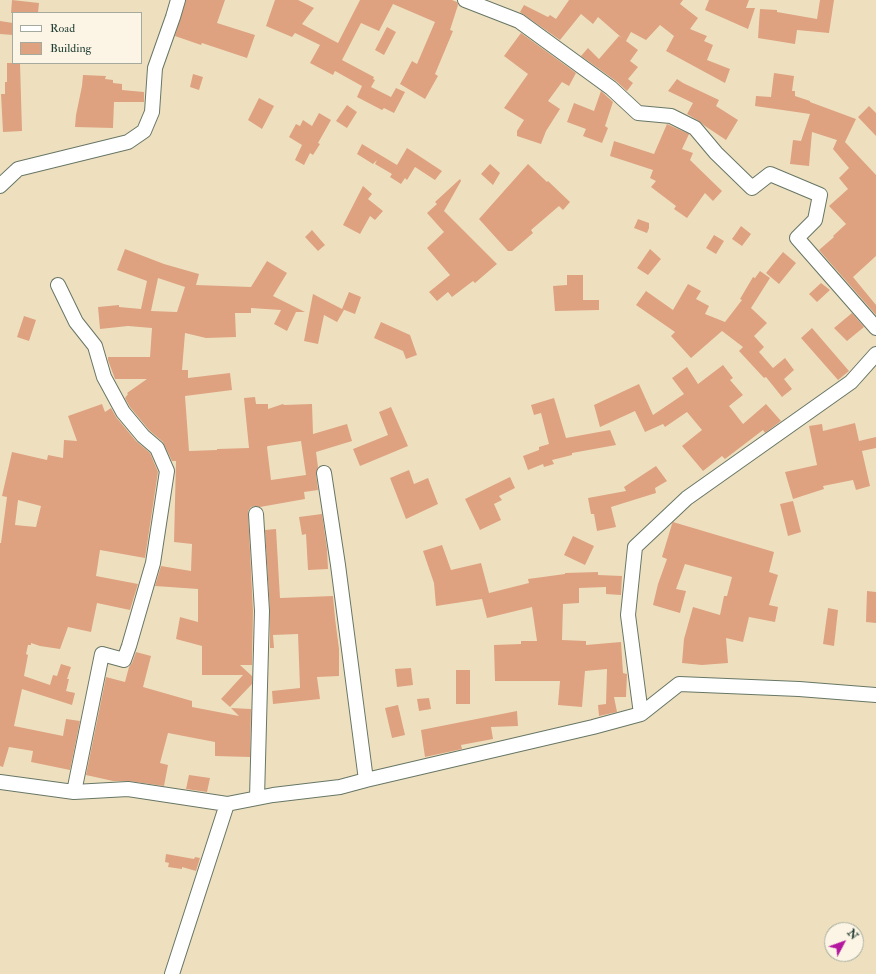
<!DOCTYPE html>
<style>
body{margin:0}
#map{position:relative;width:876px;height:974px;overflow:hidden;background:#eee0bf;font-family:"IM FELL Double Pica",serif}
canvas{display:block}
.legend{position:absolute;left:12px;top:12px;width:130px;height:52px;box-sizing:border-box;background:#fcf5e5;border:1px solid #a4ab9e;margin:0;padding:5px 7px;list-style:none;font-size:12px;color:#1f3d34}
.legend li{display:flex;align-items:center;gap:8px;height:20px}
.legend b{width:20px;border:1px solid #a4ab9e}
.north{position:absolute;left:824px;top:922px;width:40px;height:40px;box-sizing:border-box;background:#fcf5e5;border:1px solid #a4ab9e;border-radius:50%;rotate:49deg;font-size:11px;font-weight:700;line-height:16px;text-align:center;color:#1f3d34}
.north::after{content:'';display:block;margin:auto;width:14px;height:18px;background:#b5179e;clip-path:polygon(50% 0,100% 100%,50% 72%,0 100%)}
</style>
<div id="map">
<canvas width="876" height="974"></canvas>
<ul class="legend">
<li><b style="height:5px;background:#fff"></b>Road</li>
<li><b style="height:11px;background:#dea280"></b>Building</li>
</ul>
<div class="north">N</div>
</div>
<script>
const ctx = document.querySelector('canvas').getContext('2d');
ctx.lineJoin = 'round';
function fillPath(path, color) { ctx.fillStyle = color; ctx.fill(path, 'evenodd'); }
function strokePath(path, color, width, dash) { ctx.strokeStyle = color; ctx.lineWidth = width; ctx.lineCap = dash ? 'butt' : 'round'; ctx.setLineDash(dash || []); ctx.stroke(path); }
fillPath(new Path2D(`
 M12 0 39 3 38 13H11Z
 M186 0H225L217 23 255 35 247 58 202 43 201 45 175 36Z
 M275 0H298L314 8 302 24 338 43 360 0H452L457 2 458 5 450 30 453 31 435 74 438 76 425 99 400 84 412 61 417 64 435 22 393 4 379 31 361 23 342 60 374 77 373 79 375 80 371 87 391 97 396 88 405 92 394 113 384 108 382 110 357 97 362 86 335 71 333 75 310 63 320 45 295 33 292 37 266 26Z
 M569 0H683L680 4 698 18 690 29 707 36 704 41 713 45 707 60 730 69 725 83 666 51 674 36 660 25 646 40 631 32 626 41 638 50 630 61 638 67 628 79 633 83 627 91 616 81 581 56 588 48 599 59 619 36 622 38 598 17 593 24 581 14 560 40 520 12 524 5 548 17 550 15 556 19Z
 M709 0H749L746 8H755L748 29 705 10Z
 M820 0H834L829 33 797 30 795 44 758 38 760 9 777 10V12L817 19Z
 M0 21 13 23V35L0 34Z
 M387 27 396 32 384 55 375 50Z
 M521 33 576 73 569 86 562 82 548 101 560 109 546 131 541 144 517 136V131L524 120 504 108 528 74 504 56Z
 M7 63H20L22 131 3 132 1 94H5V82H7Z
 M774 73 794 76 792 91H795V96L810 101V102L856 119 845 142 876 175V256L853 277 876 305V315L819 250 834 237 833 236 846 224 829 206 848 189 839 178 849 168 833 149 837 140 812 132 809 166 790 164 793 140 801 141 810 114 755 106 756 96 771 97Z
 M193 74 203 77 199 90 190 87Z
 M83 75 106 76 105 79 113 80V83L122 84V90L144 92V102H114L113 128 75 127 76 115 82 86Z
 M677 79 683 83 719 100 716 106 738 120 726 140 705 126 699 121 687 114 693 103 668 91Z
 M601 91 613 102 605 126 608 128 602 143 583 136 586 129 567 122 574 103 594 111Z
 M259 98 274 106 262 129 248 120Z
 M347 105 357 112 347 128 336 121Z
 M869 106 876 113V136L858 117Z
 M319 113 331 120 318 143 320 144 313 155 310 153 304 165 295 160 302 145 289 137 296 124 300 126 303 120 312 126Z
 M667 124 689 134 682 149 693 153 690 160 722 191 713 201 705 193 687 218 674 209 676 206 651 187 656 181 650 178 653 170 610 156 614 141 654 154Z
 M362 144 397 165 407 148 442 171 435 180 415 167 407 180 405 178 401 184 390 177 392 174 375 164 377 160 373 164 357 154Z
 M490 164 500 173 493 185 481 174Z
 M528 164 547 182 548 181 570 202 563 210 559 206 531 230 533 233 512 251H508L479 219Z
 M460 179 461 181 444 211 497 264 475 283 473 281 452 297 448 292 437 301 429 292 450 275 427 248 444 232 427 213 437 204 435 202Z
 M363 186 372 194 368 199 383 211 375 220 370 216 360 234 343 225Z
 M638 219 649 223V228L647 233 634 228Z
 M741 226 751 234 742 246 732 239Z
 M312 230 325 245 318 251 305 237Z
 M714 235 724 241 716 254 706 248Z
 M125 249 164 264 199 274 196 285 251 287 267 261 287 273 273 296 305 312H296L287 331 274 324 281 310 251 308V313H235L236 337 206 338 185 333 182 370H188V378L230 373 232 390 185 396 189 451 217 450V449L249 448 244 398 255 397 256 404H268V409L283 404 284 405 312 404 313 434 347 424 352 441 316 452 318 467 316 474 318 490 304 492 305 499 260 507 255 506 251 507 248 511 253 611 252 665H240L252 676V684L230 707 221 699 243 675H202V646L176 639 180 617 198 622V589L155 586 161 566 191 571 192 544 174 542 176 461H172L163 442 149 430 130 407 125 398 128 394 127 393 147 379H115L108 360V357H150L152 328 128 326 100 329 98 307 119 305V307L141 309 147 281 117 270ZM158 278 185 287 177 312 151 311ZM301 441 306 475 271 480 267 447 268 446Z
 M650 249 661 259 648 275 637 268Z
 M783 252 796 263 779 284 766 273Z
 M760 271 770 278 751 308 767 323 754 336 764 347 759 352 773 368 785 358 794 370 784 379 792 389 782 397 766 377 764 378 739 351 743 347 722 331 691 358 671 336 675 332 636 305 646 291 673 310 688 284 701 291 696 299 709 306 705 314 725 322 742 300 740 299 753 277 755 278Z
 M567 275H583V300H599V310L555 311 553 286 567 285Z
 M821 283 830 290 817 302 809 294Z
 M349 292 361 297 355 314 342 309Z
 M313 294 344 310 337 322 324 315 318 344 304 341Z
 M852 313 864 327 847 341 834 328Z
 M24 316 36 320 29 341 17 337Z
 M381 322 410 335 417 355 406 359 403 351 374 338Z
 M812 328 849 371 838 380 801 338Z
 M723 365 733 378 730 380 743 395 729 406 743 424 766 404 781 421 765 433 763 430 725 459 722 456 703 471 682 446 702 430 687 412 665 427 663 424 645 432 635 411 600 427 594 405 639 384 653 415 684 394 672 378 687 367 698 384Z
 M554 398 566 438 610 430 616 445 572 453V455L552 460 554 464 544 467 543 464 528 470 523 456 539 450V447L549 444 541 413 534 415 531 405Z
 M102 404 105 412 111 408 116 417 136 441 150 453 158 472 145 558 100 550 96 576 138 584 130 610 97 603 91 632 68 627 60 649 40 646 31 643V645H28L26 654 28 655 24 676 50 685 53 675 57 676 61 664 71 667 67 679H69L66 691 75 693 72 705 22 689 14 726 63 736 66 719 80 721 70 770 31 762 33 751 9 747 3 767 0 766V543H1L7 497 2 496 12 452 47 460 48 455 63 458 64 440 77 441 68 416ZM18 500 41 506 36 527 15 525Z
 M391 407 408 446 360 466 353 449 388 435 379 412Z
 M855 423 859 441 876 437V448L862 451 870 486 856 490 853 480 823 486 824 489 793 499 785 472 817 465 809 426 822 424 823 431Z
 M656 466 667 481 655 488 656 493 611 507 616 527 597 531 594 514H591L588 498 626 491 624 487Z
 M409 470 414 484 428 478 438 504 406 519 390 478Z
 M510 477 515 488 499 496 502 500 494 504 501 520 480 530 465 499Z
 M793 501 801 532 788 536 780 504Z
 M322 514 327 549 328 569 308 570 306 534 302 535 299 517Z
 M673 522 774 552 769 572 778 575 769 605 778 607 775 622 749 617 743 642 726 638 728 663 702 665 682 663 684 639 693 607 720 615 724 596H727L732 577 685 564 676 589 686 591 680 613 653 605 658 584 667 559 662 557 672 524Z
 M276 529 280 598 333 596 335 618 339 649V676L317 677 320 699 273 704 272 691 300 688 298 634 273 635 274 648H270V611L265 530Z
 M573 536 594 546 585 565 564 555Z
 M442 545 451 570 481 563 489 593 529 583 528 579 565 574V573L598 572V575L622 576 621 595 606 594V587L579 588V603L563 604 562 640 586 641V645L621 642 623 673 627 674 626 697H614L617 712 599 716 598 705 606 704 607 669 585 671 582 707 558 705 560 681H495L494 645 521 644V641H537L532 607 487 618 482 599 436 606 434 583 423 551Z
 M867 591 876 592V623L866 622Z
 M828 608 838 610 834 646 823 644Z
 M136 652 151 656 143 687 192 701V707L239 716 231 708 251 709 250 757 215 756V742L168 733 160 763 168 765 164 786 129 781H113L86 775 106 677 125 682 129 667 132 663Z
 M411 668 413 685 397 687 395 669Z
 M456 670H470V704H456Z
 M429 698 431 709 419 711 417 699Z
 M398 705 405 735 392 738 385 708Z
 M517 711 518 726 491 727 493 739 461 745 462 749 425 757 421 730Z
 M189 775 210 778 207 792 186 789Z
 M166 854 194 859 195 857 200 858 196 871 182 867V869L168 867 169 863 165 862Z`), '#dea280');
const street = new Path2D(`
 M465 0 519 21 611 88 638 113 671 116 695 128 716 153 752 188 770 174 820 195 815 220 797 238 876 328
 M0 186 18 169 128 142 144 131 152 112 155 68 173 17 178 0
 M58 285 76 322 95 346 104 377 123 412 143 436 157 448 167 471 153 563 129 646 124 660 102 654 74 792
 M324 473 338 565 366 780
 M256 514 262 611 257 798
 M641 714 628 615 635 547 687 498 851 382 876 354
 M0 782 74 792 128 789 227 804 273 795 340 787 366 780 593 727 641 714 679 684 799 689 876 695
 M172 974 227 804`);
strokePath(street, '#677665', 16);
strokePath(street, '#fff', 14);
</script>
